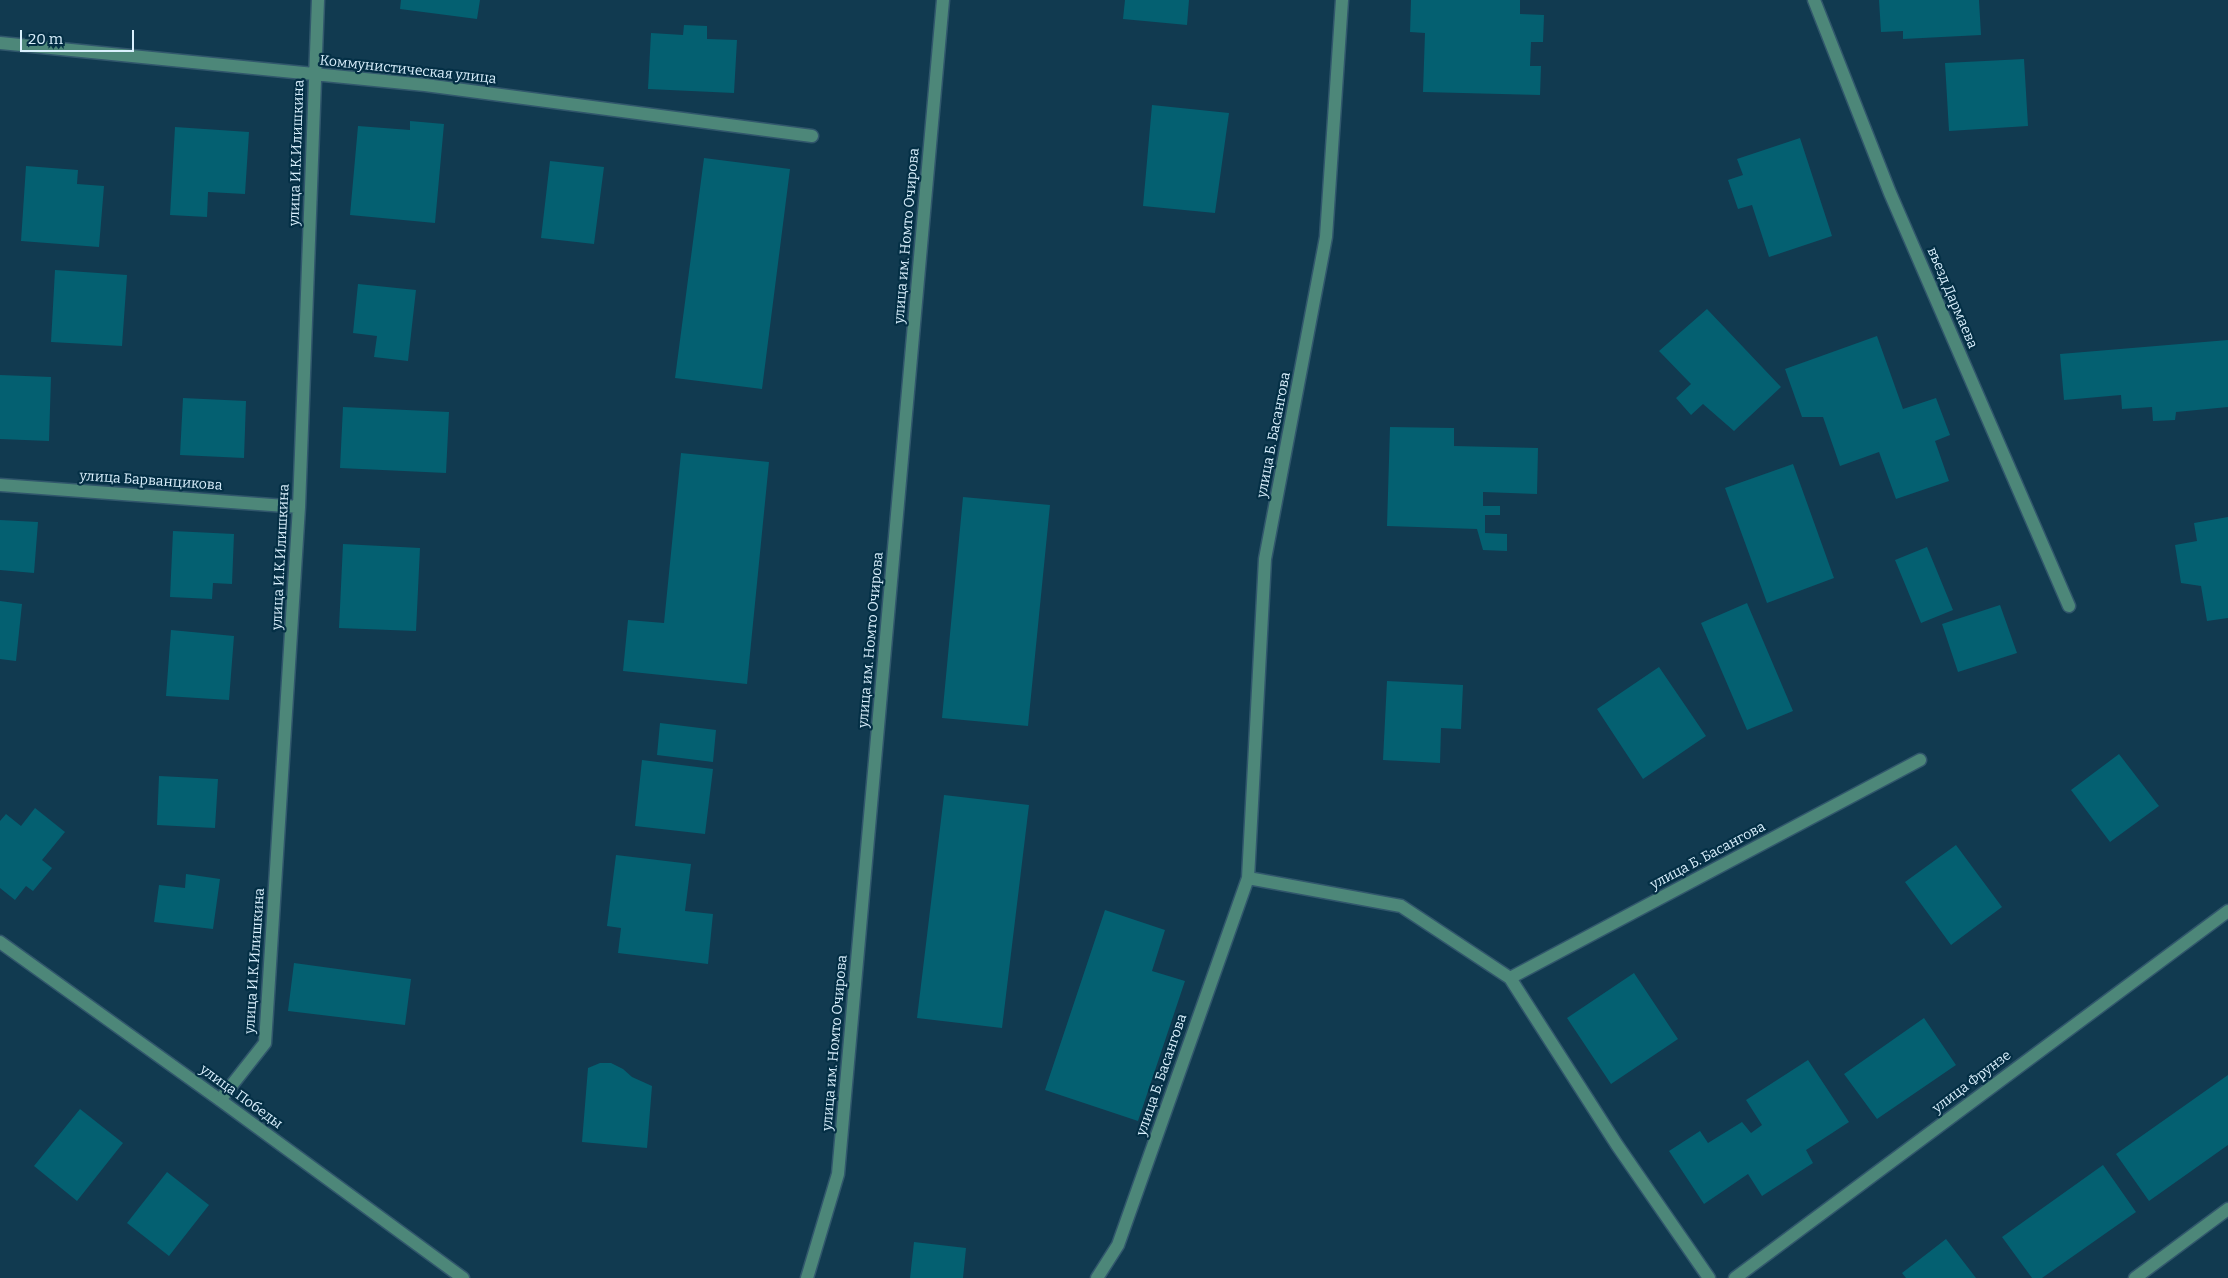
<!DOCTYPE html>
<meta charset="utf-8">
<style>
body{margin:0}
#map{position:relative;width:2228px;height:1278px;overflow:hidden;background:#113a50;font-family:Bitter,serif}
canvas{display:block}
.scale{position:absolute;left:20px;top:30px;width:114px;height:22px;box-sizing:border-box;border:2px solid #daf0fd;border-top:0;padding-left:6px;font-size:15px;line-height:18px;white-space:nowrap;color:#daf0fd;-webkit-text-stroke:4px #042f45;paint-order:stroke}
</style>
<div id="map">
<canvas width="2228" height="1278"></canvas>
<div class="scale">20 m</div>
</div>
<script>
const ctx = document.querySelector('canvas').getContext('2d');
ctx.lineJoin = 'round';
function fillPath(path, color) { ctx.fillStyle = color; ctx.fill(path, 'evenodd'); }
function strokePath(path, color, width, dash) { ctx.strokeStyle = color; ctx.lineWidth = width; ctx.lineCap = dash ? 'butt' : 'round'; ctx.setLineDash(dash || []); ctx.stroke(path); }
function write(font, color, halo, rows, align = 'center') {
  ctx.font = font + ' Bitter,serif'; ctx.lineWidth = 4.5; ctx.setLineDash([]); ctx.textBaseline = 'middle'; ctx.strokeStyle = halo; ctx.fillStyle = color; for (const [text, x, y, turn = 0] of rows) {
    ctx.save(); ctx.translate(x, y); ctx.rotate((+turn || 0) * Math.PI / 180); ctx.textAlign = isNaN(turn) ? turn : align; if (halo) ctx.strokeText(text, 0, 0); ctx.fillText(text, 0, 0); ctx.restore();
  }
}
fillPath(new Path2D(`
 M401 0H480L477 19 400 9Z
 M1125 0H1189L1187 25 1123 19Z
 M1411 0H1520V14L1544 15 1543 42H1531L1530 66H1541L1540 95 1423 92 1425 33 1410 32Z
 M1879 0H1979L1981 35 1903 39V31L1881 32Z
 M684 25 707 26V39L737 40 734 93 648 89 651 33 683 35Z
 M2024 59 2028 126 1949 131 1945 63Z
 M1152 105 1229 113 1215 213 1143 206Z
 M410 121 444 124 435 223 350 215 358 126 410 130Z
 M175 127 249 132 245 194 208 192 207 217 170 215Z
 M1800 138 1832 236 1769 257 1752 205 1738 209 1728 180 1743 175 1737 159Z
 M704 158 790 169 762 389 675 378Z
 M550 161 604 167 594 244 541 238Z
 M26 166 78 170 77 184 104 186 99 247 21 241Z
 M55 270 127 275 122 346 51 342Z
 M358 284 416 290 408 361 374 357 377 336 353 333Z
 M1707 309 1781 387 1734 431 1703 404 1691 415 1676 398 1691 384 1659 351Z
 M1877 336 1903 409 1936 398 1950 435 1935 441 1949 481 1896 499 1879 452 1840 466 1823 417H1802L1785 369Z
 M2228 340V407L2176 412 2175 420 2153 421 2152 407 2122 409 2121 395 2064 400 2060 354Z
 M0 375 51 377 49 441 0 439Z
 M183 398 246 401 244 458 180 455Z
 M343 407 449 412 446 473 340 468Z
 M1390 427 1454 428V446L1538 448 1537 494 1483 492V506H1500V515H1485V533L1507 534V551L1483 550 1477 529 1387 526Z
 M681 453 769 462 747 684 623 671 628 620 664 623Z
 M1793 464 1834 578 1767 603 1725 488Z
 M963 497 1050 505 1028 726 942 718Z
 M2228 517V618L2207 621 2201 586 2181 583 2175 545 2197 541 2194 523Z
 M0 520 38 522 34 573 0 570Z
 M173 531 234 534 232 584 213 583 212 599 170 597Z
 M343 544 420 548 416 631 339 628Z
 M1927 547 1953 610 1921 623 1895 560Z
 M0 601 22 604 16 661 0 659Z
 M1747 603 1793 711 1747 730 1701 623Z
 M2000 605 2017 653 1958 672 1942 624Z
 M171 630 234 636 229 700 166 696Z
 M1659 667 1706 736 1643 779 1597 709Z
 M1387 681 1463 685 1461 729 1441 728 1440 763 1383 760Z
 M660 723 716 730 713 762 657 755Z
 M2119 754 2159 806 2110 842 2071 790Z
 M642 760 713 769 705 834 635 826Z
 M159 776 218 779 215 828 157 825Z
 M944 795 1029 805 1002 1028 917 1018Z
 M35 808 65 832 42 860 52 868 33 891 26 886 15 900 0 888V821L6 814 21 826Z
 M1956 845 2002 907 1951 945 1905 882Z
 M616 855 691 864 685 911 713 914 708 964 618 953 621 928 607 926Z
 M186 874 220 879 213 929 154 922 159 885 185 888Z
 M1105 910 1165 930 1152 971 1185 981 1138 1121 1045 1090Z
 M294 963 411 979 405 1025 288 1011Z
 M1634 973 1678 1039 1611 1084 1567 1018Z
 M1924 1018 1956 1065 1877 1119 1844 1074Z
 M1808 1060 1849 1122 1806 1150 1813 1163 1762 1196 1748 1174 1704 1204 1669 1151 1700 1131 1708 1143 1742 1122 1751 1133 1762 1125 1746 1100Z
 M600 1063H611L623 1069 632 1077 652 1086 647 1148 582 1142 588 1068Z
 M2228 1075V1145L2149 1201 2116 1154Z
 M80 1109 123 1143 77 1201 34 1166Z
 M2103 1165 2136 1212 2042 1278H2032L2002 1237Z
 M167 1172 209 1205 169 1256 127 1223Z
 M1946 1239 1976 1278H1906L1902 1273Z
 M914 1242 966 1248 963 1278H910Z`), '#046071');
const minor = new Path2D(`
 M1814 0 1890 193 2069 606
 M0 43 425 85 812 136
 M0 485 299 507
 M1248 878 1401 906 1510 978 1617 1145 1709 1278
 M0 942 220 1100 463 1278
 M1510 978 1920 760
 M220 1100 265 1043 299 507 318 0
 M807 1278 838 1174 943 0
 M1097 1278 1118 1245 1248 878 1265 559 1326 237 1342 0
 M1735 1278 2228 911
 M2135 1278 2228 1209`);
strokePath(minor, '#31576c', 15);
strokePath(minor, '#4d8779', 12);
write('14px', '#daf0fd', '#042f45', [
 ["Коммунистическая улица",408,70,6],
 ["улица И.К.Илишкина",297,153,-88],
 ["улица им. Номто Очирова",907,236,-85],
 ["въезд Дармаева",1952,298,67],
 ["улица Б. Басангова",1274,435,-79],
 ["улица Барванцикова",151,481,4],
 ["улица И.К.Илишкина",281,557,-87],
 ["улица им. Номто Очирова",871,640,-85],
 ["улица Б. Басангова",1708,856,-28],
 ["улица И.К.Илишкина",255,961,-86],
 ["улица им. Номто Очирова",835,1043,-85],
 ["улица Б. Басангова",1162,1075,-71],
 ["улица Фрунзе",1972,1082,-37],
 ["улица Победы",241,1097,36]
]);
</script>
